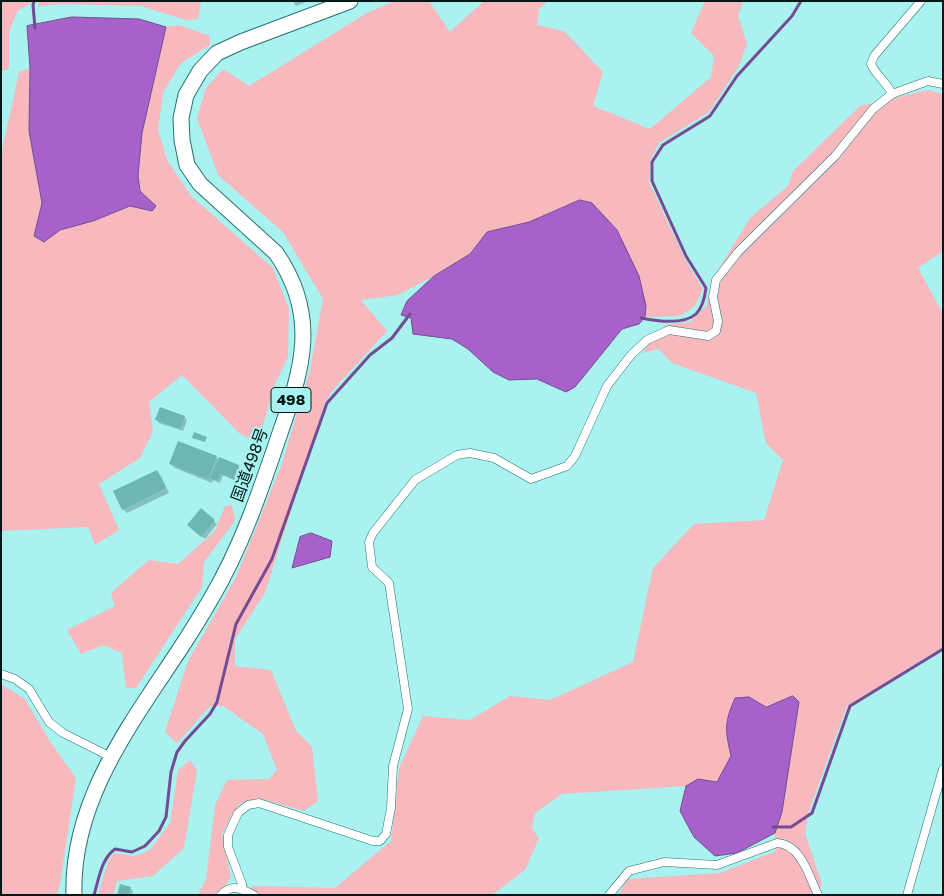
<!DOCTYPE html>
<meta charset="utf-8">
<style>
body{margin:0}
#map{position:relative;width:944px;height:896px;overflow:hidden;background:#a9f2ef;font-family:"Golos Text",sans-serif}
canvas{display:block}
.frame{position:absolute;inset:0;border:2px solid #001817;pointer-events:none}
</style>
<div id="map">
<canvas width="944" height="896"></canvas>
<div class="frame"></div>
</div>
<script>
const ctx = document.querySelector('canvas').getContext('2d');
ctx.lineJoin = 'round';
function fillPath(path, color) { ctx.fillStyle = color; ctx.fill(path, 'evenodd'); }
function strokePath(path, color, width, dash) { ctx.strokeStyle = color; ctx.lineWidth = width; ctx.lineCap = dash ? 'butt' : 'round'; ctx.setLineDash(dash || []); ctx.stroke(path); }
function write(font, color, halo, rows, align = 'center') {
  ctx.font = font + ' "Golos Text","Noto Sans JP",sans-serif'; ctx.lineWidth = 4.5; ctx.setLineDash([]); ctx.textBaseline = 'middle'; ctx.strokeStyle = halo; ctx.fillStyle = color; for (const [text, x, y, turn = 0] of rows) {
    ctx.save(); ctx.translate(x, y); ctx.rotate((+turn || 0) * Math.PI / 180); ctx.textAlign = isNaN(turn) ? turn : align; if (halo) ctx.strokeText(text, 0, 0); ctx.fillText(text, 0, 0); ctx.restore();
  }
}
fillPath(new Path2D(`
 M1 1H36L18 10 9 32V69L1 71Z
 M39 1H201L198 19 186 20 141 6 59 4 38 7Z
 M394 1H429L450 32 484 1H548L539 9 537 25 564 31 603 72 593 106 650 129 711 77 714 56 691 33 705 1H743L738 16 747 43 739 66 709 112 659 143 650 161 649 182 685 259 703 289 695 306 680 316 645 317 646 306 580 200 529 222 487 232 470 254 434 276 398 295 361 300 387 331 333 390 325 402 265 593 235 639V666L271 670 296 731 312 747 318 801 304 811 258 798 239 804 222 834 231 877 218 895H198L206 879 215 805 227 780 269 779 277 770 263 734 223 706H210L177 743 165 732 188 661 236 577 281 466 310 370 323 299 283 232 218 175 197 118 206 88 223 69 249 86 367 13Z
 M179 25 210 36V45L181 63 163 93 158 130 167 160 191 196 273 268 289 309 288 357 274 386 258 443 239 433 182 375 149 402 153 431 140 458 99 484 119 530 95 545 88 527 1 531V155L19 72 30 68 29 131 42 203 34 236 44 242 59 230 93 221 130 206 151 211 156 206C152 201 142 196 140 190 129 164 159 58 166 27Z
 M928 90 943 94V251L918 268 943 314V647L847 706 809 811 805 833 822 884 818 895H618L628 879 720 873 776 851 775 833 782 812 799 703 793 696 765 707 749 697 726 735 731 756 717 782 698 779 686 786 562 794 535 813 532 828 539 838 525 870 492 895H246L253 886 335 888 391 841 399 768 423 716 470 720 510 696 550 700 633 662 653 568 694 524 764 520 783 460 766 443 756 393 672 363 659 349 642 353 665 325 690 322 707 305 711 282 750 218 788 186 793 171 860 106Z
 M232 505 235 521 204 562 202 587 136 688H126L122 653 103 645 81 654 67 630 115 606 111 593 149 560 178 564 215 531 225 506Z
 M1 684 25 699 51 743 76 778 60 884 57 895H1Z
 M190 760 197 770 184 848 153 876 117 881 113 895H98L108 861 115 853 135 856 150 850 170 823 178 770Z`), '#f7b8be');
const water = new Path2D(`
 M72 17 139 19 166 27 142 133 138 176 140 191 156 206 152 211 130 206 93 221 60 230 44 242 34 236 42 203 29 131 30 68 27 26Z
 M580 200 592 203 617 230 639 276 646 306 645 317 639 324 622 329 575 387 566 392 537 379 509 380 493 372 468 349 452 339 413 334 411 318 401 315 407 301 434 276 470 254 487 232 529 222Z
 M311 533 332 541 330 557 292 568 300 537Z
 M793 696 799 702 782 812 775 833 737 853 715 856 694 837 680 811 686 786 698 779 717 782 731 756C725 729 724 724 735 698L749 697 766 707Z`);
fillPath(water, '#a662c9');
strokePath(water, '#744c94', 1);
fillPath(new Path2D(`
 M293 1H306V2L296 6Z
 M184 417 187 420 183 431 159 423 157 420Z
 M216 457 219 460 238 466 241 469 236 481 223 475 220 483 213 480 212 483 175 468 170 463Z
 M157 471 161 476 169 493 127 513 123 509Z
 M201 510 217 524 205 539 189 525Z
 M121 886 131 889 133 891 132 895H118Z`), '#0003');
strokePath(new Path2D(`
 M34 1 33 5 35 28
 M641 318C656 321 684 325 696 314 703 307 705 296 706 288L686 256 652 181V162L663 145 710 116 737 76 792 16 801 1
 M773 827H791L812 813 850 706 943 649
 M94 895C99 879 101 859 115 849L132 852 145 846 159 831 166 817 171 772 177 752 185 741 210 714 217 702 236 624 272 559 327 403 370 355 392 338 410 314`), '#744c94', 3);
fillPath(new Path2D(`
 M160 407 185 416 180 429 155 420Z
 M194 432 207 437 205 442 192 438Z
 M178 441 217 456 208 479 169 464Z
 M219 457 239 465 233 479 220 474 217 481 210 478Z
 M157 470 166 488 122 510 113 491Z
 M201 508 215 520 201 537 187 525Z
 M120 884 131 887 129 895H117Z`), '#6eb6b3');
const street = new Path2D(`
 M892 94C887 82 876 76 871 64L874 56 921 1
 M1 674 15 679 29 689 49 722 63 733 111 757
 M242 889V884L228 847V835L238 813 248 805 259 803 373 841H380L386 834 391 808 393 766 408 709 389 583 372 567 369 542 373 533 415 480 457 455 470 453 494 458 531 479 567 466 575 456 607 386 631 355 647 340 669 330 708 336 716 331 718 321 713 297 716 280 738 252 835 156 873 109 892 94 928 81 943 84
 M221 895C232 883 242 889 254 895
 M609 895 629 871 664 862 717 865 777 843C801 844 809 876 818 895
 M907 895 943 769`);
const highway = new Path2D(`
 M74 895C71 802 130 725 178 652 190 634 201 616 212 597 242 546 261 489 280 433 303 368 319 315 276 253L200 184 187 165 182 140 181 118 186 95 200 71 217 53 241 42 350 1`);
strokePath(street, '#26716f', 9);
strokePath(highway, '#26716f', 17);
strokePath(street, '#fff', 8);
strokePath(highway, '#fff', 15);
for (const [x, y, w] of [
 [291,400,40]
]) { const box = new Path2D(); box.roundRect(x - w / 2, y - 12.5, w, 25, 4); ctx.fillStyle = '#a9f2ef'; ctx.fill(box); strokePath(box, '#001817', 1); }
write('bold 15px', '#001817', null, [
 ["498",291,400]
]);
write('16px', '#001817', '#a9f2ef', [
 ["国道498号",250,465,-70]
]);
</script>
